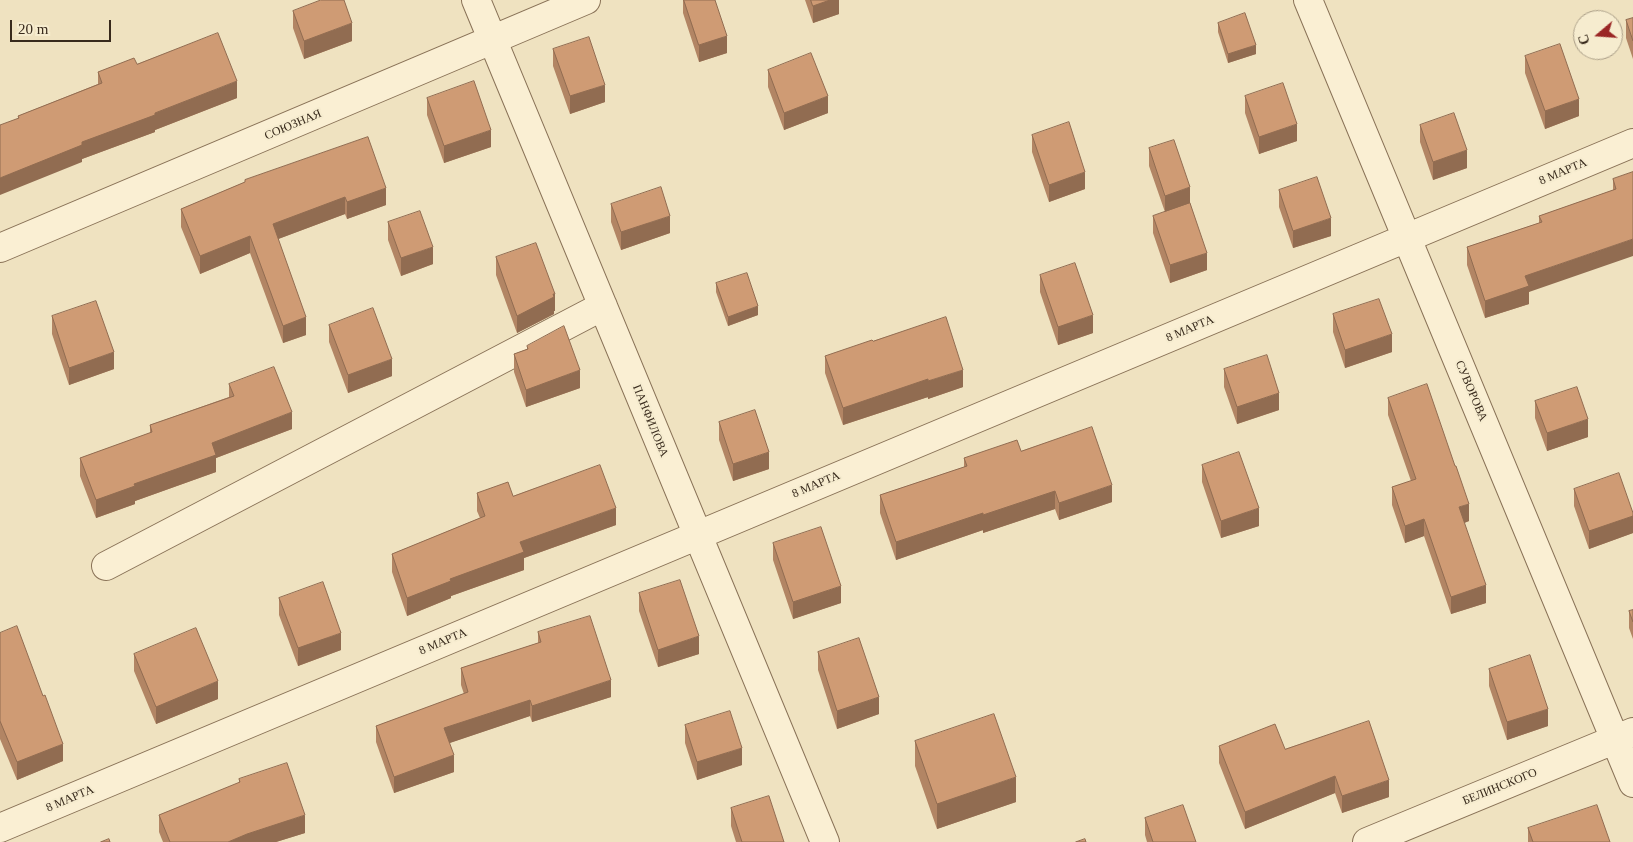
<!DOCTYPE html>
<meta charset="utf-8">
<style>
body{margin:0}
#map{position:relative;width:1633px;height:842px;overflow:hidden;background:#efe2c0;font-family:Georgia,serif}
canvas{display:block}
.north{position:absolute;left:1573px;top:10px;width:50px;height:50px;box-sizing:border-box;background:#f6eccf;border:1px solid #aa9e87;border-radius:50%;rotate:252deg;font-size:14px;font-weight:700;line-height:20px;text-align:center;color:#382a1c}
.north::after{content:'';display:block;margin:auto;width:18px;height:22px;background:#9a2625;clip-path:polygon(50% 0,100% 100%,50% 72%,0 100%)}
.scale{position:absolute;left:10px;top:20px;width:101px;height:22px;box-sizing:border-box;border:2px solid #382a1c;border-top:0;padding-left:6px;font-size:15px;line-height:18px;white-space:nowrap;color:#382a1c;-webkit-text-stroke:4px #f6eccf;paint-order:stroke}
</style>
<div id="map">
<canvas width="1633" height="842"></canvas>
<div class="north">С</div>
<div class="scale">20 m</div>
</div>
<script>
const ctx = document.querySelector('canvas').getContext('2d');
ctx.lineJoin = 'round';
function strokePath(path, color, width, dash) { ctx.strokeStyle = color; ctx.lineWidth = width; ctx.lineCap = dash ? 'butt' : 'round'; ctx.setLineDash(dash || []); ctx.stroke(path); }
function fillPath(path, color) { ctx.fillStyle = color; ctx.fill(path, 'evenodd'); }
function write(font, color, halo, rows, align = 'center') {
  ctx.font = font + ' Georgia,serif'; ctx.lineWidth = 4; ctx.setLineDash([]); ctx.textBaseline = 'middle'; ctx.strokeStyle = halo; ctx.fillStyle = color; for (const [text, x, y, turn = 0] of rows) {
    ctx.save(); ctx.translate(x, y); ctx.rotate((+turn || 0) * Math.PI / 180); ctx.textAlign = isNaN(turn) ? turn : align; if (halo) ctx.strokeText(text, 0, 0); ctx.fillText(text, 0, 0); ctx.restore();
  }
}
const minor = new Path2D(`
 M476 0 825 842
 M1308 0 1633 783
 M0 248 586 0
 M106 566 603 306
 M0 828 1633 143
 M1367 842 1633 732`);
strokePath(minor, '#897257', 30);
strokePath(minor, '#faefd3', 28);
fillPath(new Path2D(`
 M683 0H715L727 53 699 62 683 13Z
 M805 0H839V14L813 23Z
 M293 11 352 41 304 59 293 28Z
 M1633 18V59L1626 38V20Z
 M1218 23 1256 54 1228 63 1218 32Z
 M553 49 605 102 570 114 553 66Z
 M1525 56 1579 116 1545 129 1525 73Z
 M137 64 237 98 155 130V132L82 159V162L18 119V116L98 84V72Z
 M768 70 828 113 784 130 768 87Z
 M1245 96 1297 141 1259 154 1245 113Z
 M427 98 491 147 444 163 427 115Z
 M1420 125 1467 168 1433 180 1420 142Z
 M1032 135 1085 189 1049 202 1032 152Z
 M368 137 386 205 347 219 345 214 278 239 306 335 283 343 250 253 200 274 181 227V209L245 182V180Z
 M1149 148 1190 203 1207 270 1170 283 1153 233V216L1165 212 1149 166Z
 M1633 172 1529 292V304L1485 318 1467 265V247L1539 223V216L1613 190V179Z
 M1279 190 1331 236 1293 248 1279 207Z
 M611 204 670 233 621 250 611 222Z
 M388 222 433 264 401 276 388 240Z
 M496 257 555 311H554V314L517 333 496 275Z
 M1040 275 1093 333 1058 345 1040 292Z
 M716 283 758 315 728 326 716 292Z
 M1333 314 1392 352 1345 368 1333 332Z
 M52 316 114 369 69 385 52 334Z
 M329 325 392 376 348 393 329 342Z
 M527 346 580 388 526 407 514 372V354L527 349Z
 M825 356 963 387 928 399V397L843 425 825 373Z
 M1224 369 1279 410 1237 424 1224 387Z
 M229 384 292 429 216 458V472L135 501V504L96 518 80 476V458L150 433V425L229 397Z
 M1388 398 1469 521 1464 523 1486 603 1451 614 1424 536 1405 543 1392 505V487L1411 481 1388 415Z
 M1535 401 1588 437 1547 451 1535 418Z
 M719 422 769 469 733 481 719 440Z
 M1021 451 1112 502 1059 520 1055 509 983 533V530L896 560 880 513V495L964 467V458Z
 M1202 465 1259 526 1221 538 1202 482Z
 M1574 489 1633 513V533L1589 549 1574 506Z
 M477 493 513 496 616 525 524 558V570L451 596V598L407 616 392 572V554L480 518 477 511Z
 M773 543 841 603 793 619 773 560Z
 M639 593 699 654 658 667 639 611Z
 M279 598 341 650 298 666 279 615Z
 M1633 610V639L1629 628V611Z
 M538 632 611 697 532 722 530 716 449 743 454 772 394 793 376 742V726L464 694 461 685V668L538 643Z
 M0 633 63 761 17 780 0 739Z
 M818 652 879 714 837 729 818 670Z
 M134 654 218 699 156 724 134 671Z
 M1489 669 1548 726 1507 740 1489 686Z
 M685 725 742 765 697 780 685 743Z
 M915 741 1016 802 937 829 915 766Z
 M1219 746 1285 749 1389 797 1342 813 1335 793 1245 829 1219 763Z
 M239 779 305 833 276 842H163L159 832V815L239 783Z
 M731 808 784 842H736L731 826Z
 M1145 818 1196 842H1147L1145 835Z
 M1528 828 1610 842H1528Z`), '#b28564');
fillPath(new Path2D(`
 M830 0H839V14L813 23V6Z
 M352 23V41L304 59V41Z
 M727 36V53L699 62V45Z
 M1256 45V54L1228 63V54Z
 M237 81V98L155 130V132L82 159V162L0 195V178L82 142Z
 M605 85V102L570 114V96Z
 M828 96V113L784 130V113Z
 M1579 99V116L1545 129V111Z
 M1297 124V141L1259 154V137Z
 M491 130V147L444 163V146Z
 M1467 150V168L1433 180V162Z
 M1085 172V189L1049 202V185Z
 M1190 187V205L1165 213V196Z
 M386 188V205L347 219V202Z
 M345 197V214L273 241V224Z
 M670 216V233L621 250V232Z
 M1331 218V236L1293 248V231Z
 M250 236V253L200 274V256Z
 M1633 239V256L1529 292V304L1485 318V301L1525 276Z
 M433 247V264L401 276V258Z
 M1207 253V270L1170 283V265Z
 M553 294H555V311H554V314L517 333V316Z
 M758 306V315L728 326V317Z
 M1093 315V333L1058 345V327Z
 M306 317V335L283 343V326Z
 M1392 334V352L1345 368V350Z
 M114 352V369L69 385V368Z
 M392 359V376L348 393V375Z
 M580 370V388L526 407V390Z
 M963 370V387L928 399V381Z
 M928 379V397L843 425V408Z
 M1279 393V410L1237 424V407Z
 M292 412V429L216 458V472L135 501V504L96 518V500L212 443Z
 M1588 419V437L1547 451V433Z
 M769 452V469L733 481V464Z
 M1112 485V502L1059 520V503Z
 M1055 491V509L983 533V515Z
 M1469 504V521L1459 525V507Z
 M616 508V525L524 558V570L451 596V598L407 616V598L520 542Z
 M1259 508V526L1221 538V521Z
 M983 513V530L896 560V542Z
 M1633 516V533L1589 549V531Z
 M1424 519V536L1405 543V526Z
 M1486 585V603L1451 614V597Z
 M841 586V603L793 619V602Z
 M341 633V650L298 666V648Z
 M699 636V654L658 667V650Z
 M611 680V697L532 722V706Z
 M218 681V699L156 724V707Z
 M879 697V714L837 729V711Z
 M530 700V716L444 745V728Z
 M1548 709V726L1507 740V722Z
 M63 744V761L17 780V762Z
 M742 748V765L697 780V762Z
 M454 755V772L394 793V777Z
 M1335 776V793L1245 829V812Z
 M1016 777V802L937 829V804Z
 M1389 780V797L1342 813V796Z
 M305 815V833L276 842H228L247 834Z`), '#916c51');
const building = new Path2D(`
 M321 0H344L352 23 304 41 293 11Z
 M684 0H715L727 36 699 45Z
 M811 0H830L813 6Z
 M1245 13 1256 45 1228 54 1218 23Z
 M1633 18V41L1626 20Z
 M218 33 237 81 155 113V115L82 142V145L0 178V125L19 118 18 116 102 83 98 72 134 58 137 64Z
 M589 37 605 85 570 96 553 49Z
 M1560 44 1579 99 1545 111 1525 56Z
 M811 53 828 96 784 113 768 70Z
 M474 81 491 130 444 146 427 98Z
 M1283 83 1297 124 1259 137 1245 96Z
 M1454 113 1467 150 1433 162 1420 125Z
 M1069 122 1085 172 1049 185 1032 135Z
 M368 137 386 188 347 202 345 197 273 224 306 317 283 326 250 236 200 256 181 209 245 182V180Z
 M1174 140 1190 187 1165 196 1149 148Z
 M1633 172V239L1525 276 1529 286 1485 301 1467 247 1542 222 1539 216 1616 189 1613 179Z
 M1317 177 1331 218 1293 231 1279 190Z
 M661 187 670 216 621 232 611 204Z
 M1190 203 1207 253 1170 265 1153 216Z
 M420 211 433 247 401 258 388 222Z
 M536 243 555 294H553L554 297 517 316 496 257Z
 M1075 263 1093 315 1058 327 1040 275Z
 M747 273 758 306 728 317 716 283Z
 M1379 299 1392 334 1345 350 1333 314Z
 M96 301 114 352 69 368 52 316Z
 M373 308 392 359 348 375 329 325Z
 M946 317 963 370 928 381V379L843 408 825 356 872 340 873 341Z
 M564 326 580 370 526 390 514 354 528 349 527 346Z
 M1267 355 1279 393 1237 407 1224 369Z
 M274 367 292 412 212 443 216 455 134 484 135 486 96 500 80 458 152 432 150 425 234 396 229 384Z
 M1427 384 1455 466H1456L1469 504 1459 507 1486 585 1451 597 1424 519 1405 526 1392 487 1416 479 1388 398Z
 M1577 387 1588 419 1547 433 1535 401Z
 M755 410 769 452 733 464 719 422Z
 M1092 427 1112 485 1059 503 1055 491 983 515V513L896 542 880 495 967 466 964 458 1017 440 1021 451Z
 M1239 452 1259 508 1221 521 1202 465Z
 M600 465 616 508 520 542 524 552 450 579 451 581 407 598 392 554 485 516 477 493 508 482 513 496Z
 M1619 473 1633 513V516L1589 531 1574 489Z
 M821 527 841 586 793 602 773 543Z
 M680 580 699 636 658 650 639 593Z
 M323 582 341 633 298 648 279 598Z
 M1633 610V622L1629 611Z
 M590 616 611 680 532 706 530 700 444 728 454 755 394 777 376 726 468 692 461 668 541 642 538 632Z
 M17 626 43 696 45 695 63 744 17 762 0 721V633Z
 M196 628 218 681 156 707 134 654Z
 M859 638 879 697 837 711 818 652Z
 M1530 655 1548 709 1507 722 1489 669Z
 M730 711 742 748 697 762 685 725Z
 M994 714 1016 777 937 804 915 741Z
 M1369 721 1389 780 1342 796 1335 776 1245 812 1219 746 1275 724 1285 749Z
 M287 763 305 815 247 834 228 842H170L159 815 240 782 239 779Z
 M769 796 784 842H742L731 808Z
 M1183 805 1196 842H1153L1145 818Z
 M1597 805 1610 842H1533L1528 828Z
 M109 839 110 842H101Z
 M1085 839 1086 842H1076Z`);
fillPath(building, '#cf9b74');
strokePath(building, '#916c51', 1);
write('12px', '#382a1c', '#f6eccf', [
 ["СОЮЗНАЯ",293,125,-23],
 ["8 МАРТА",1563,172,-23],
 ["8 МАРТА",1190,329,-23],
 ["СУВОРОВА",1471,391,67],
 ["ПАНФИЛОВА",650,421,68],
 ["8 МАРТА",816,485,-23],
 ["8 МАРТА",443,642,-23],
 ["БЕЛИНСКОГО",1500,787,-22],
 ["8 МАРТА",70,799,-23]
]);
</script>
